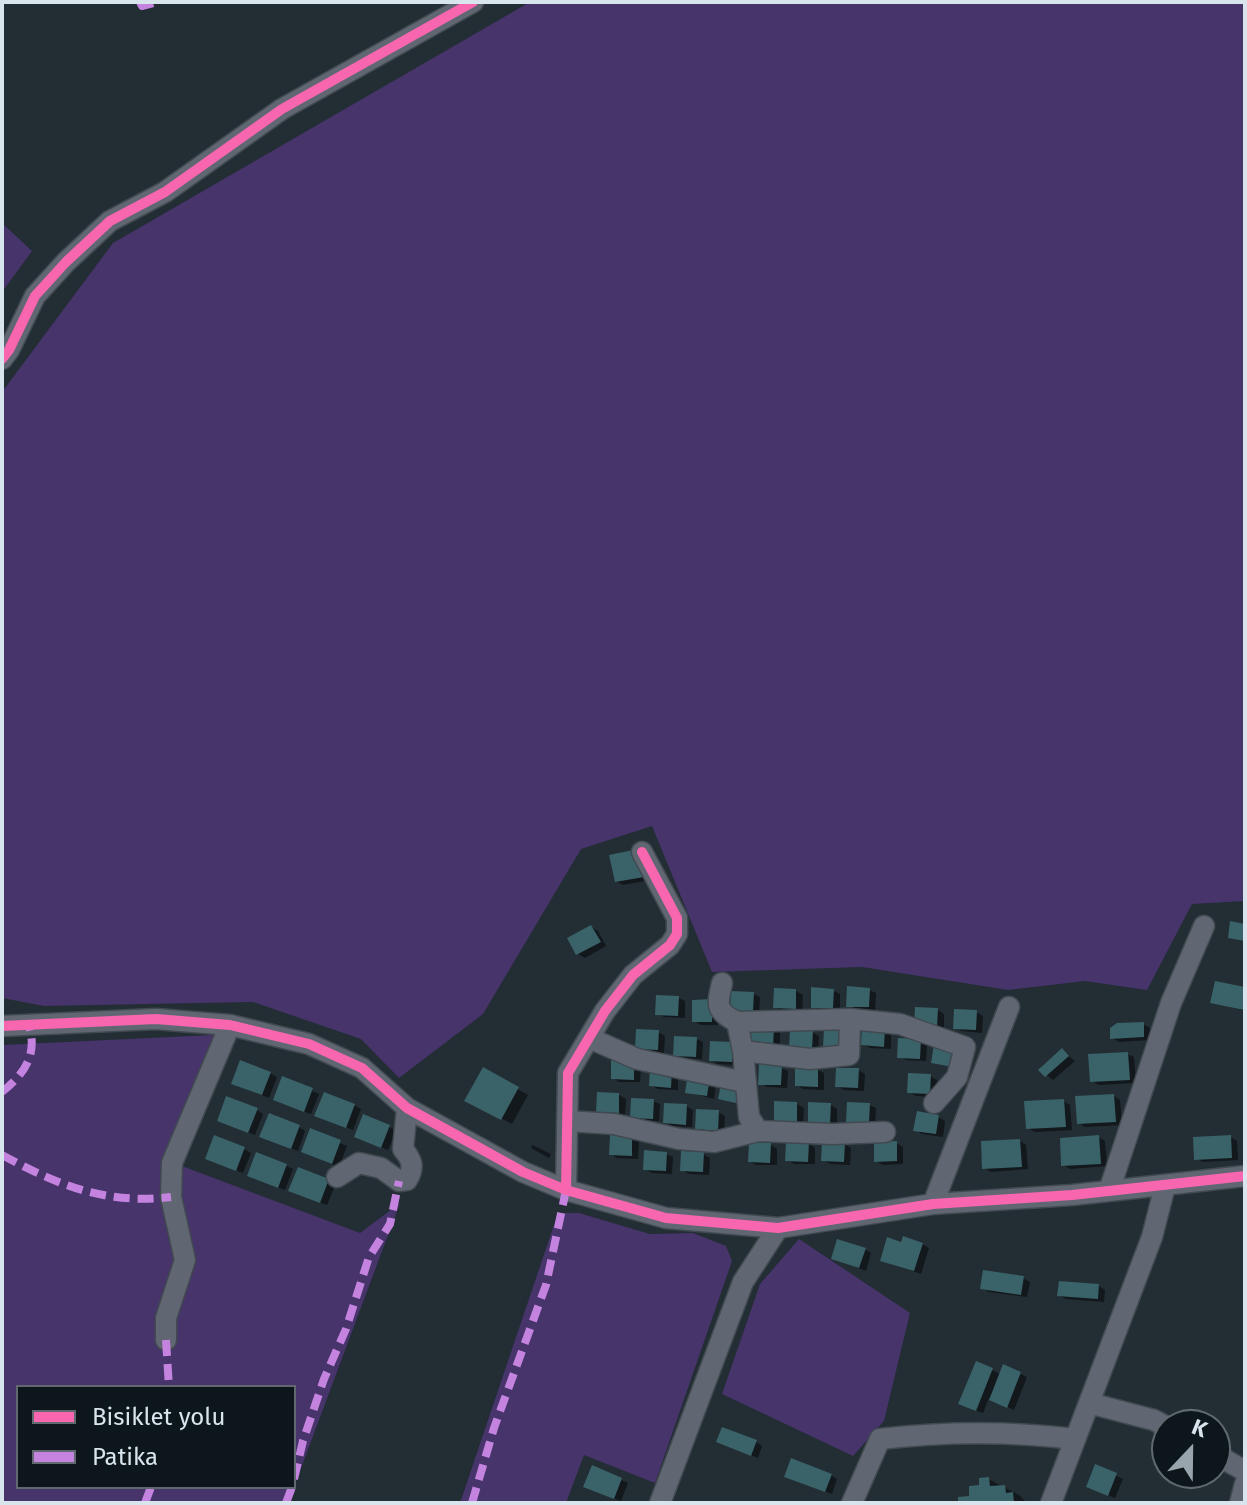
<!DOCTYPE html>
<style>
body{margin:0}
#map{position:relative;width:1247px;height:1505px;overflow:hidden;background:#222d34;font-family:"Fira Sans",sans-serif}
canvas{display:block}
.frame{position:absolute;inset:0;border:4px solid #d9e5ed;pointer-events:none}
.legend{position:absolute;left:16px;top:1385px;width:280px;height:104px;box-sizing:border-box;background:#0d161b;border:2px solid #5f696f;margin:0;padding:10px 14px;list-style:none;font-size:24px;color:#d9e5ed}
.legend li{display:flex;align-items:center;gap:16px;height:40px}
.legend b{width:40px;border:2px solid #5f696f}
.north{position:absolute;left:1151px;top:1409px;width:80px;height:80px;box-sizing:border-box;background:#0d161b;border:2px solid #5f696f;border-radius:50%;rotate:22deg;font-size:22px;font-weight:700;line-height:32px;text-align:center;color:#d9e5ed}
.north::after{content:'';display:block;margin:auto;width:28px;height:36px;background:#99a5ac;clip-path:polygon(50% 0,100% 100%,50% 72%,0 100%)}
</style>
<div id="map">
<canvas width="1247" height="1505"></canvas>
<div class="frame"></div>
<ul class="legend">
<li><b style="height:10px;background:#f766af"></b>Bisiklet yolu</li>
<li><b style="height:10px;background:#c483df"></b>Patika</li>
</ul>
<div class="north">K</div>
</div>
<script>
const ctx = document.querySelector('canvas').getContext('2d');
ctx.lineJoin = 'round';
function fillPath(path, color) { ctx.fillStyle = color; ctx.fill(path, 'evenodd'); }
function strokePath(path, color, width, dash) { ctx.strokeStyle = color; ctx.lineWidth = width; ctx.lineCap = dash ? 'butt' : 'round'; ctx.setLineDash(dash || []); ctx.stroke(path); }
fillPath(new Path2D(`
 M530 2H1245V901L1192 904 1147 990 1085 981 1008 990 862 967 712 972 652 826 581 849 483 1014 399 1078 361 1039 253 1002 44 1006 2 998V392L113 243Z
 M2 223 32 251 2 292Z
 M234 1034 182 1166 360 1233 400 1203 288 1503H2V1045ZM18 1387H294V1487H18Z
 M558 1213H579L650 1234 693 1233 726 1246 732 1261 655 1483 584 1455 566 1503H460Z
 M799 1239 910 1313 884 1421 853 1456 722 1394 760 1284Z`), '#46346a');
fillPath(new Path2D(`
 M611 856 650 880 623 885 616 881Z
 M591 927 598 931 606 946 585 958 578 954Z
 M1216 983 1245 989V1011L1212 1002Z
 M869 990 876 993 875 1010 855 1009 848 1005Z
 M796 991 803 995 802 1012 781 1011 775 1007Z
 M834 991 840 994V1011L819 1010 813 1006Z
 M753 994 760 997 759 1014 739 1013 732 1009Z
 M679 998 685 1001V1018L664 1017 657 1013Z
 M718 1005V1025H701L694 1021Z
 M938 1010 944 1014V1031L917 1026Z
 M976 1012 983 1016 982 1033 962 1031 955 1028Z
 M1143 1024 1150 1028V1040L1119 1042 1112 1038Z
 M864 1028 891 1032V1049L870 1048 864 1044Z
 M774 1029 780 1033V1050L759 1049Z
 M658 1032 665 1036 664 1053 644 1052 637 1048Z
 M812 1032 819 1036 818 1052 791 1048Z
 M696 1039 703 1042 702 1059 682 1058 675 1055Z
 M920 1040 927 1044 926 1061 906 1060 899 1056Z
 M732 1044 738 1065 718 1064 711 1060Z
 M1062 1051 1075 1061 1053 1080 1041 1070Z
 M1127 1054 1134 1057 1136 1083 1099 1085 1092 1081Z
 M613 1061 641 1066 640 1082H619L613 1078Z
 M781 1068 788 1071 787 1088 767 1087 760 1083Z
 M483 1070 528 1095 512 1124 467 1100Z
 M818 1070 824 1073V1090L803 1089 797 1085Z
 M858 1070 865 1074 864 1091 844 1090 837 1086Z
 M270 1073 277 1077 269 1098 240 1086Z
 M678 1074V1090L658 1089 651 1085Z
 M690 1075 716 1083 714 1099 687 1092Z
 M930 1076 937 1080 936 1097 916 1096 909 1092Z
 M283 1079 319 1094 311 1114 282 1103Z
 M619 1095 626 1099 625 1115 604 1114 598 1111Z
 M1114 1096 1120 1100 1122 1125 1085 1127 1079 1123Z
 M653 1101 660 1104 659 1121 639 1120 632 1116Z
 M1063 1101 1070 1105 1072 1130 1035 1132 1028 1128Z
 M797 1104 804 1108 803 1125 782 1124 776 1120Z
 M354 1105 361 1109 353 1130 323 1118Z
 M831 1105 837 1109V1126L816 1125 810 1121Z
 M869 1105 876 1108 875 1125 855 1124 848 1121Z
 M686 1106 693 1110 692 1127 672 1126 665 1122Z
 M257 1110 263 1114 255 1135 226 1123Z
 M718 1112 725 1116 724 1133 704 1132 697 1128Z
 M364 1117 396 1130 388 1150 363 1140Z
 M938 1117 945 1121 943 1137 922 1134 916 1130Z
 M299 1127 305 1131 298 1151 268 1140Z
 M311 1131 347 1146 339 1167 310 1155Z
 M1098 1137 1105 1141 1107 1166 1070 1169 1063 1165Z
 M1230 1137 1237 1141 1238 1160 1203 1162 1196 1158Z
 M632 1138 639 1142 638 1159 617 1158 611 1154Z
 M1020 1141 1026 1145 1028 1169 991 1172 984 1168Z
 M896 1143 903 1147V1164L883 1165 876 1161Z
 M809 1144 815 1148V1164H794L788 1160Z
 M844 1144 851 1148 850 1165 830 1164 823 1160Z
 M532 1145 551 1154 549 1158 531 1148Z
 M771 1145 777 1149V1165H756L750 1161Z
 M244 1149 251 1153 243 1173 214 1162Z
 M666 1154 673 1157 672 1174 652 1173 645 1169Z
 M703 1154 710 1158 709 1175 689 1174 682 1170Z
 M286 1166 293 1169 285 1190 256 1179Z
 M328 1181 335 1185 327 1205 297 1194Z
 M903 1244H922L929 1248 921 1274 882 1260Z
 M865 1249 871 1253 866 1271 833 1258Z
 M1023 1278 1030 1282 1027 1297 989 1292 982 1288Z
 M1099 1286 1105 1290 1104 1302 1066 1299 1059 1295Z
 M1005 1367 1027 1377 1014 1410 989 1398 983 1413 967 1407 992 1370 1001 1375Z
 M756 1442 762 1446 758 1458 725 1445Z
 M1096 1467 1123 1479 1115 1498 1095 1490Z
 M593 1468 628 1483 621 1501 592 1490Z
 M831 1475 837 1479 832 1494 793 1480Z
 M988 1479 1019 1495 1027 1503H961L972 1498Z`), '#0007');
fillPath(new Path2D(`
 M638 849 644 877 615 882 609 855Z
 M1230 921 1245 924V941L1228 938Z
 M591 925 601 942 576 955 567 938Z
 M1215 981 1245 987 1244 1010 1210 1003Z
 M847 986 870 988 869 1007H846Z
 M811 987 834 989 833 1008H811Z
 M774 988 796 989V1009L773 1008Z
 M731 991 754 992 753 1012 730 1011Z
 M656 995 679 996 678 1016 655 1015Z
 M712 999V1022H692V1000Z
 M915 1007 938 1008 937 1028 914 1027Z
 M954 1009 977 1010 976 1030 953 1029Z
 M1144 1022V1037L1110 1039V1028L1117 1023Z
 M751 1026 774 1027 773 1047 751 1046Z
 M862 1026 885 1027 884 1047 861 1045Z
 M824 1028 847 1029 846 1049 823 1048Z
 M636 1029 659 1030 658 1050 635 1049Z
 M790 1029 813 1030 812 1050 789 1049Z
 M674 1036 697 1037 696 1057 673 1056Z
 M898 1038 921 1039 920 1059 897 1058Z
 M710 1041 733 1042 732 1062 709 1061Z
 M934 1044 957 1047 953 1067 931 1063Z
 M1062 1048 1069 1056 1045 1077 1038 1070Z
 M1128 1052 1130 1080 1090 1082 1088 1054Z
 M611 1059 634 1060V1080L611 1079Z
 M240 1060 271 1072 262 1095 231 1084Z
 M759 1064 782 1066 781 1085H758Z
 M795 1066 818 1068V1087L795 1086Z
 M483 1067 519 1087 501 1120 464 1101Z
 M650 1067 672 1068 671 1088 649 1086Z
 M836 1068H859L858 1088 835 1087Z
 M688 1073 710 1077 707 1096 685 1093Z
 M908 1073 931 1074 930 1094 907 1093Z
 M282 1076 313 1088 304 1112 273 1100Z
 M722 1079 744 1084 740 1104 718 1099Z
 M324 1092 355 1104 346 1128 314 1116Z
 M597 1092 619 1093V1113L596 1112Z
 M1114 1094 1116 1122 1077 1124 1075 1096Z
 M226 1096 258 1108 248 1133 217 1121Z
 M631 1098 654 1099 653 1119 630 1118Z
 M1064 1099 1066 1127 1026 1129 1024 1101Z
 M774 1101 797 1102V1122L774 1121Z
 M808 1102 831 1103 830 1124 808 1122Z
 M847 1102 870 1103 869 1123 846 1122Z
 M664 1103 687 1104 686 1125 663 1123Z
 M696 1109 719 1110 718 1131 695 1129Z
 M917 1111 939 1115 936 1134 913 1131Z
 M269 1113 300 1125 291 1149 259 1137Z
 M363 1114 390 1125 381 1148 354 1137Z
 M310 1128 341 1140 332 1164 301 1152Z
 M214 1135 245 1147 236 1171 205 1159Z
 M610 1135 632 1136V1156L609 1155Z
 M1099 1135 1101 1164 1061 1166 1060 1138Z
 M1231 1135 1232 1158 1194 1160 1193 1137Z
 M1020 1139 1022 1167 982 1169 981 1141Z
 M786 1141 809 1142 808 1162 785 1161Z
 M822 1141 845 1142 844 1162 821 1161Z
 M897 1141V1161L874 1162V1142Z
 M749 1142 771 1143 770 1163 748 1162Z
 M644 1150 667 1152 666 1171 643 1170Z
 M681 1151 704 1152 703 1172 680 1171Z
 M256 1152 287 1164 278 1188 247 1176Z
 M298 1167 329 1179 320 1203 288 1191Z
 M903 1236 923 1243 914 1271 880 1261 887 1237 901 1242Z
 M837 1239 866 1248 859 1268 831 1259Z
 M983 1270 1024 1276 1021 1295 980 1289Z
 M1059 1281 1099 1284 1098 1299 1057 1296Z
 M976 1361 993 1368 976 1411 958 1404Z
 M1003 1364 1021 1372 1007 1408 989 1400Z
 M722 1427 757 1440 751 1456 716 1442Z
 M791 1458 832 1474 825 1492 784 1477Z
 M1095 1464 1117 1473 1108 1496 1086 1487Z
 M592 1465 622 1478 614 1499 583 1487Z
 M989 1477 990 1486 1005 1485 1006 1493 1013 1492 1014 1503H958V1497L969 1496V1486L979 1485V1478Z`), '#3a6269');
const minor = new Path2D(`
 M2 359 9 350 35 296 66 262 110 221 165 192 282 109 473 2
 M722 983C717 1005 715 1011 737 1022
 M2 1026 156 1019 230 1025 309 1044 362 1068 407 1108 523 1172 566 1190 666 1218 778 1228 933 1204 1072 1195 1245 1176
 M589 1038 637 1059 744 1082
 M743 1051 810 1059 849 1055 850 1019
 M567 1121 614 1124 679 1139 714 1142 758 1131 833 1134 885 1132
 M758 1131 749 1117 743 1051 737 1022 850 1019 900 1024 965 1047 957 1077 934 1103
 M337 1177 359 1163 381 1168 399 1181 407 1180C415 1167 412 1160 403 1149L407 1108
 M566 1190 568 1073 605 1011 633 975 670 945 677 934V918L642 852
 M1109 1191 1171 1003 1204 926
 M933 1204 1009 1007
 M166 1340V1318L185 1260 171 1197 172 1163 230 1025
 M1089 1403 1154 1420 1167 1427
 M1215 1454 1245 1471
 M660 1503 743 1282 778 1228
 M852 1503 880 1439C948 1431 1008 1431 1075 1439
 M1051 1503 1152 1237 1165 1186
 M1240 1503 1245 1484`);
strokePath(minor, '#414a50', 23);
strokePath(minor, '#616772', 20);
strokePath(new Path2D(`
 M140 2 142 6 158 2
 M2 1092C24 1074 38 1055 29 1026
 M2 1155C58 1185 106 1205 171 1197
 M166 1340 169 1387
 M294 1479 303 1441 324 1379 346 1329 369 1257 390 1224 399 1181
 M145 1503 151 1487
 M286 1503 292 1487
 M472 1503 494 1428 546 1285 566 1190`), '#c483df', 8, [16, 8]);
strokePath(new Path2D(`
 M2 359 9 350 35 296 66 262 110 221 165 192 282 109 473 2
 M2 1026 156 1019 230 1025 309 1044 362 1068 407 1108 523 1172 566 1190 666 1218 778 1228 933 1204 1072 1195 1245 1176
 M566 1190 568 1073 605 1011 633 975 670 945 677 934V918L642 852`), '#f766af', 10);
</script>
